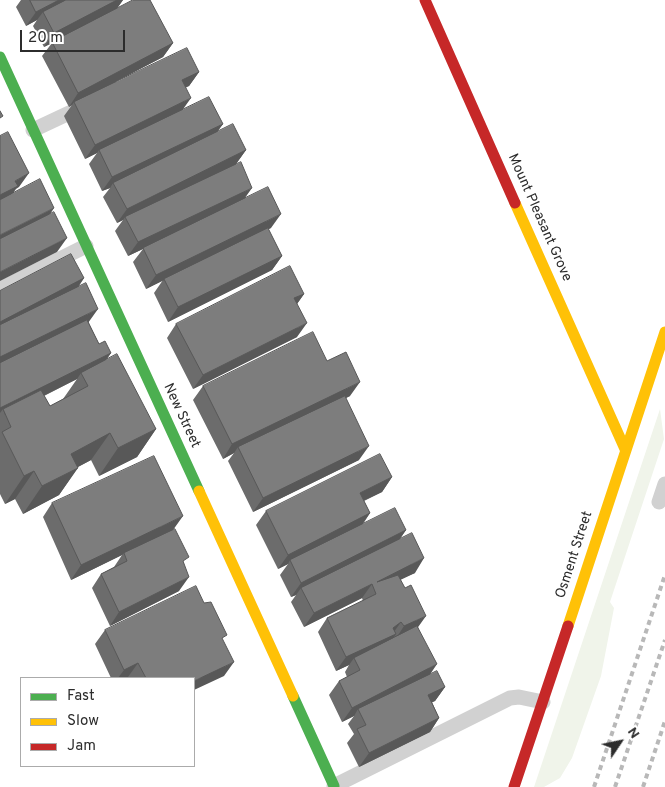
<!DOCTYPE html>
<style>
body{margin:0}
#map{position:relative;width:665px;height:787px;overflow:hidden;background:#fff;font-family:Overpass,sans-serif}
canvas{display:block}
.legend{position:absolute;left:20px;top:677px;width:175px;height:90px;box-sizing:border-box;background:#fff;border:1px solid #ababab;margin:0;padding:6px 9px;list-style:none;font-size:15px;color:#2c2c2c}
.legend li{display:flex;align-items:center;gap:10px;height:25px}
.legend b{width:25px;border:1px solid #ababab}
.north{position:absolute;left:595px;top:717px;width:50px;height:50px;-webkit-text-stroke:4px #fff;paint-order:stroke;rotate:56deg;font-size:14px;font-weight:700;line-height:20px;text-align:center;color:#2c2c2c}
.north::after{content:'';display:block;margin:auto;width:18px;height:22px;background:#2c2c2c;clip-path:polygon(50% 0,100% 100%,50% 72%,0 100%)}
.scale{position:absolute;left:20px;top:30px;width:105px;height:22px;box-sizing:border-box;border:2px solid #2c2c2c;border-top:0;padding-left:6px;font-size:15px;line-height:18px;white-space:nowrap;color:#2c2c2c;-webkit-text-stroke:4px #fff;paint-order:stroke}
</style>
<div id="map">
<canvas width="665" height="787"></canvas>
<ul class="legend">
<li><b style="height:6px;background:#4caf50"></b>Fast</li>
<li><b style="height:6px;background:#ffc107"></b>Slow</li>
<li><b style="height:6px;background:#c62828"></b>Jam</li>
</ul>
<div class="north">N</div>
<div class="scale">20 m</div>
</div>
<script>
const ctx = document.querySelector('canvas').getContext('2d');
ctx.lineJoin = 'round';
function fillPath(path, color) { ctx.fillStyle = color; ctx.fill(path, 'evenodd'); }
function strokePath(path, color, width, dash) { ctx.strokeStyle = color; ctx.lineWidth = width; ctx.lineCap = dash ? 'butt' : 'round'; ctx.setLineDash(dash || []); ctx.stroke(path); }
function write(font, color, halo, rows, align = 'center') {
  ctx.font = font + ' Overpass,sans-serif'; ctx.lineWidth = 5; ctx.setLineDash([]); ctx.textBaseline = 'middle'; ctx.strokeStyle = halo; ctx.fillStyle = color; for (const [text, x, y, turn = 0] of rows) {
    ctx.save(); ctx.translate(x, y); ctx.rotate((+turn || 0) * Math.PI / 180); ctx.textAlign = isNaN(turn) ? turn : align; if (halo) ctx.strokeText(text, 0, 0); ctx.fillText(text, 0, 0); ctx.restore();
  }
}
fillPath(new Path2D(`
 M660 409 664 439 610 602 614 608 601 676 572 758 560 778 544 787H534Z`), '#f0f4ea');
strokePath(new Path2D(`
 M33 130 82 107
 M0 289 86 246
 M659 502 665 484
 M334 786 510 698 519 697 543 702`), '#d1d1d1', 15);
strokePath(new Path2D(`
 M0 57 199 491
 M293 696 334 786`), '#4caf50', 11);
strokePath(new Path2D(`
 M515 203 625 449
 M199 491 293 696
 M568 626 665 332`), '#ffc107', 11);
strokePath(new Path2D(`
 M425 0 515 203
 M514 787 568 626`), '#c62828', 11);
strokePath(new Path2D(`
 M594 787 665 575
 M615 787 665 640
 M643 787 665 721`), '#b8b8b8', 4, [5, 4]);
fillPath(new Path2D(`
 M21 0H123L117 8 173 43 163 57 115 82 199 72 189 86 186 87 183 110 223 124 217 131 246 150 236 164 245 198 271 228 268 229 282 256 272 270 168 322 154 293 163 280 146 289 133 262 143 249 128 256 115 231 123 220 117 223 103 197 110 188 102 191 89 164 97 153 85 159 64 116 72 105 69 107 42 56 52 43 44 47 33 26 37 20 26 26 16 7Z
 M84 278 79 286 89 323 99 344 111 353 106 360 156 429 137 457 99 476 91 460 78 467 59 495 23 514 15 499 5 504 0 494V291ZM77 379 63 399 50 406 44 396Z
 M304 294 297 304V337L193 389 167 338 176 324Z
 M327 361 350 396 346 398 359 460 253 512 228 461 234 453 223 459 193 400 203 386Z
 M392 477 382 492 364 501 370 513 363 524 406 530 400 539 415 573 400 579 418 627 430 674 445 687 435 701 432 702 439 718 430 732 359 767 347 743 354 734 348 724 354 716 342 722 329 695 339 681 347 677 345 672 349 665 336 671 318 632 327 618 363 601 362 598 304 627 291 602 296 595 291 597 280 575 288 564 278 569 256 525 266 511Z
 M52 503 173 530 184 564 179 591 110 626 92 588 101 574 114 567 122 555 71 580 43 517Z
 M105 630 223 641 224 676 194 678H129L128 677 126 678H111L95 644Z`), '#6c6c6c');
fillPath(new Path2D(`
 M59 0H76L43 12 37 20 26 26 36 12Z
 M117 0H123L116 10 44 47 54 33Z
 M173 43 163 57 75 103 74 102 72 105 69 107 78 93Z
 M199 72 189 86 172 94 182 80Z
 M191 98 181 112 99 150 97 153 85 159 95 145Z
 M223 124 213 138 113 183 110 188 102 191 112 177Z
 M246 150 236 164 125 217 123 220 117 223 127 209Z
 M29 173 19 187 16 189 8 200 0 205V195L15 181Z
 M252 188 242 202 128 256 138 242Z
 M54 208 45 222 0 244V235Z
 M281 214 271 228 146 289 156 275Z
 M67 238 57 252 0 281V272Z
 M282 256 272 270 168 322 178 307Z
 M84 278 74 292 0 331V322Z
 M304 294 294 308V298Z
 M98 309 88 323 0 366V357Z
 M307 323 297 337 193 389 203 375Z
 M111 353 101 367 81 373 77 379 5 415 3 409 0 413V408Z
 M360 382 350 396 239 450 238 447 234 453 223 459 232 444Z
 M156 429 137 457 99 476 118 448Z
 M110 433 91 460 51 481 71 454Z
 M369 446 359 460 253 512 263 498Z
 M78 468 59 495 23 514 42 486Z
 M34 471 15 499 5 504 24 476Z
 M392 477 382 492 350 507 360 493Z
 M370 513 360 527 290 560 288 564 278 569 288 555Z
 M183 516 173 530 124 553 122 555 71 580 81 565Z
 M406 530 396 544 301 588 296 595 291 597 301 583Z
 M424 558 415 573 375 592 377 582Z
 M189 577 179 591 110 626 119 612Z
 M372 584 362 598 304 627 314 613Z
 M426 616 416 630 395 640 404 626Z
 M401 622 391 636 396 634 386 648 354 658 349 665 336 671 346 657 393 628Z
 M234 662 224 676 194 690V681Z
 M138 663 128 677 126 678H118L124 670Z
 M437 664 427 679 358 709 354 716 342 722 352 708Z
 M445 687 435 701 418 709 428 695Z
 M439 718 430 732 359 767 369 753Z`), '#585858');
const building = new Path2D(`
 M30 0H59L36 12Z
 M66 0H117L54 33 43 12Z
 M133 0H150L173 43 78 93 52 42Z
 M187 48 199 72 182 80 191 98 95 145 74 102Z
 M209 97 223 124 112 177 99 150Z
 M0 111 3 116 0 118Z
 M233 124 246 150 127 209 113 183Z
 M8 132 29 173 15 181 18 186 0 195V136Z
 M241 162 252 188 138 242 125 217Z
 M40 179 54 208 0 235V200Z
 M268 187 281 214 156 275 143 248Z
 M54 212 67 238 0 272V239Z
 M268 228 282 256 178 307 164 279Z
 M71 254 84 278 0 322V291Z
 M290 266 304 294 294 298 307 323 203 375 176 324Z
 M86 283 98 309 0 357V325Z
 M87 320 99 344 105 341 111 353 0 408V363Z
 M313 332 327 361 346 352 360 382 232 444 203 386Z
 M117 354 156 429 118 448 110 433 71 454 78 468 42 486 34 471 24 476 2 432 11 427 3 409 41 390 50 406 88 386 81 373Z
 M345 396 369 446 263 498 238 447Z
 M380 454 392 477 360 493 370 513 288 555 266 511Z
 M154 456 183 516 81 565 52 503Z
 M395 508 406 530 301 583 290 560Z
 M175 529 189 557 183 561 189 577 119 612 101 574 127 561 124 553Z
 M412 533 424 558 377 582 398 575 405 588 411 585 426 616 404 626 401 622 393 628 396 634 346 657 327 618 376 594 372 584 314 613 301 588Z
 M196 586 204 603 211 602 227 635 222 638 234 662 194 681V678H146L138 663 124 670 105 630Z
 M417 626 437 664 352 708 339 681 360 670 354 658Z
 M437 671 445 687 428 695 439 718 369 753 357 729 366 725 358 709Z`);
fillPath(building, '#7d7d7d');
strokePath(building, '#585858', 1);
write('14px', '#2c2c2c', '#fff', [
 ["Mount Pleasant Grove",539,218,66],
 ["New Street",181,416,65],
 ["Osment Street",575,555,-72]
]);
</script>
